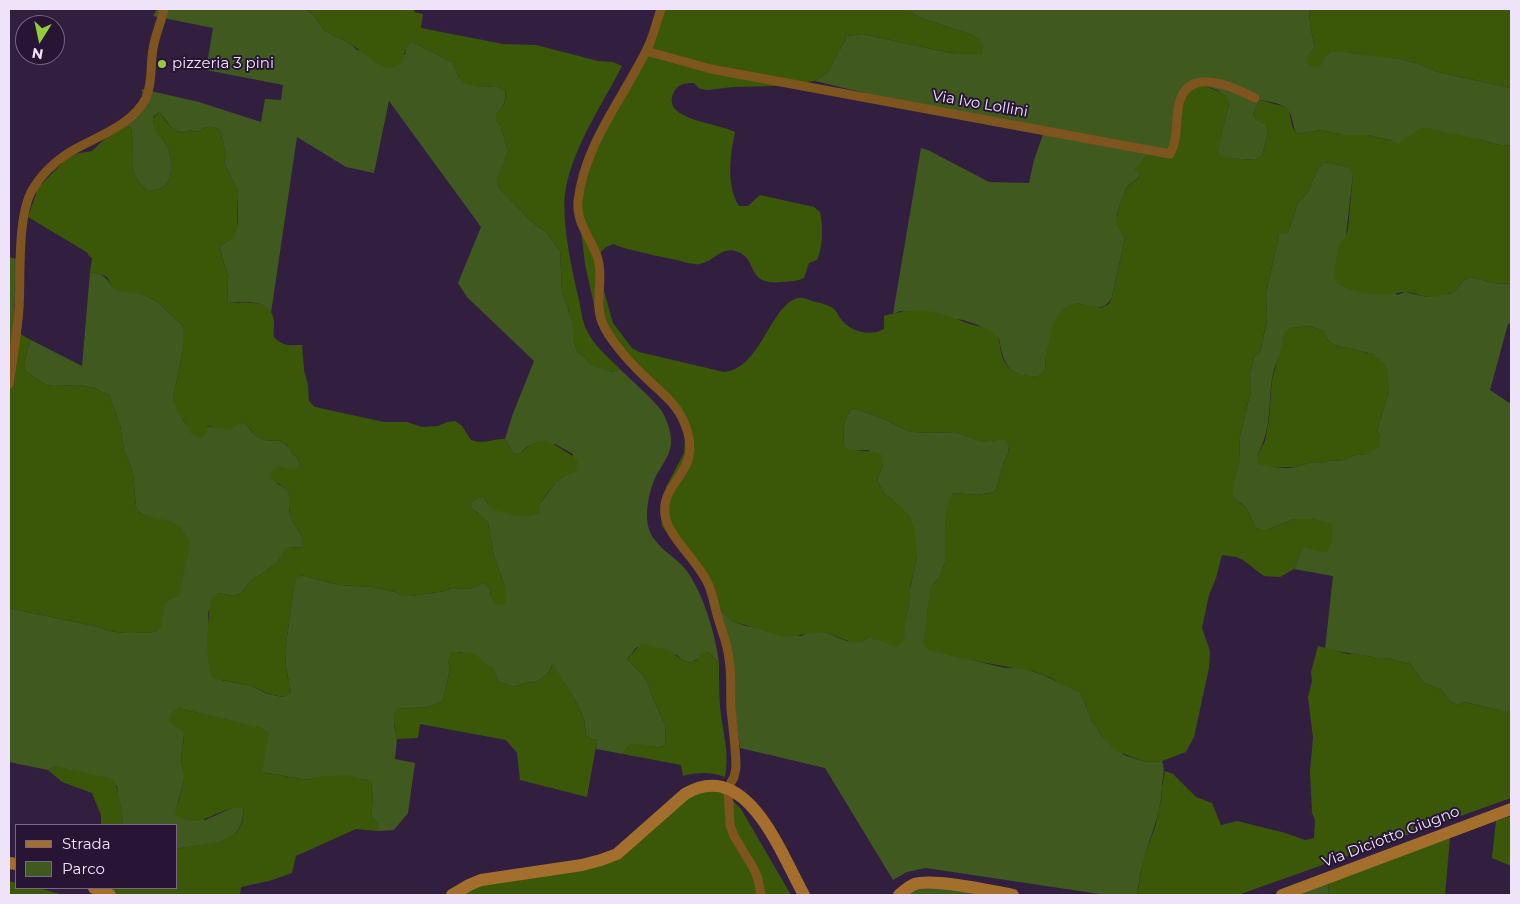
<!DOCTYPE html>
<style>
body{margin:0}
#map{position:relative;width:1520px;height:904px;overflow:hidden;background:#321f40;font-family:Montserrat,sans-serif}
canvas{display:block}
.frame{position:absolute;inset:0;border:10px solid #efe3f9;pointer-events:none}
.legend{position:absolute;left:15px;top:824px;width:162px;height:65px;box-sizing:border-box;background:#281535;border:1px solid #786783;margin:0;padding:6px 9px;list-style:none;font-size:15px;color:#efe3f9}
.legend li{display:flex;align-items:center;gap:10px;height:25px}
.legend b{width:25px;border:1px solid #786783}
.north{position:absolute;left:15px;top:15px;width:50px;height:50px;box-sizing:border-box;background:#281535;border:1px solid #786783;border-radius:50%;rotate:190deg;font-size:14px;font-weight:700;line-height:20px;text-align:center;color:#efe3f9}
.north::after{content:'';display:block;margin:auto;width:18px;height:22px;background:#93cd3e;clip-path:polygon(50% 0,100% 100%,50% 72%,0 100%)}
</style>
<div id="map">
<canvas width="1520" height="904"></canvas>
<div class="frame"></div>
<ul class="legend">
<li><b style="height:6px;background:#a46f2d"></b>Strada</li>
<li><b style="height:14px;background:#40591e"></b>Parco</li>
</ul>
<div class="north">N</div>
</div>
<script>
const ctx = document.querySelector('canvas').getContext('2d');
ctx.lineJoin = 'round';
function fillPath(path, color) { ctx.fillStyle = color; ctx.fill(path, 'evenodd'); }
function strokePath(path, color, width, dash) { ctx.strokeStyle = color; ctx.lineWidth = width; ctx.lineCap = dash ? 'butt' : 'round'; ctx.setLineDash(dash || []); ctx.stroke(path); }
function write(font, color, halo, rows, align = 'center') {
  ctx.font = font + ' Montserrat,sans-serif'; ctx.lineWidth = 4; ctx.setLineDash([]); ctx.textBaseline = 'middle'; ctx.strokeStyle = halo; ctx.fillStyle = color; for (const [text, x, y, turn = 0] of rows) {
    ctx.save(); ctx.translate(x, y); ctx.rotate((+turn || 0) * Math.PI / 180); ctx.textAlign = isNaN(turn) ? turn : align; if (halo) ctx.strokeText(text, 0, 0); ctx.fillText(text, 0, 0); ctx.restore();
  }
}
fillPath(new Path2D(`
 M157 9H305L314 15 325 31 351 44 357 50 405 55 406 48 411 41 453 63 459 78 480 87 497 86 505 91C506 101 504 106 497 113L508 151 497 181 499 188 532 222 546 232 560 251 562 292 568 307 569 315 573 321V338L578 353 585 357 590 364 612 372 620 369C633 382 650 396 661 410 667 419 674 438 670 449 667 461 657 471 653 483 648 497 644 518 650 532 657 548 676 557 686 570 703 592 716 636 719 663L708 652 691 663 682 660 677 655 637 647 627 659 644 676 650 689 652 697 665 724 666 746C655 749 641 745 629 744L623 754 596 749 597 741 586 736 584 719 574 698 552 665 549 672 536 683 529 682 514 687 499 682 492 668 465 653 458 652 448 661 450 669 443 701 429 707 397 709 394 724 397 739 395 759 415 763 408 813 394 830 378 831 377 823 371 816 373 799 371 782 364 779 316 777 307 780 262 772V764L247 725 178 708 177 726 184 732C184 741 182 748 181 756 180 763 183 767 184 772 185 782 180 795 177 805L205 820 234 807H243C246 848 204 843 176 849V825H122C124 814 118 798 117 786L56 766 48 770 9 762V608L99 627C114 635 137 633 155 632L161 626 164 603C175 596 183 583 184 571L147 516 140 513 136 507 133 473 124 450 120 425 109 395 94 388 79 385 54 386 46 385 25 371C24 362 27 348 31 340L82 366 90 272C101 274 106 276 111 285L142 294 158 302 182 325 185 334 183 349 173 399 183 420 188 426 216 427 245 423C250 429 255 437 262 439 267 441 273 440 278 441 287 442 298 457 301 466L276 483C280 485 286 488 288 492 293 500 288 507 290 515 293 528 304 531 303 547L287 548 277 563 251 581 241 593 233 596 218 593 208 613 209 630 208 638 221 680 252 686 268 694 283 697 291 693 286 667 285 650 295 580 301 575 339 585 373 587 395 592 403 596H411L445 591 452 588 469 589 484 583 490 589 491 598 505 587 494 556 488 523 477 512 470 508 471 502 477 498H484C495 519 519 508 539 505L556 482 567 474 573 454 555 444 528 446 518 455 512 452 505 439 512 416 534 361 467 297 458 283 481 227 389 101 374 173 346 167 297 137 271 313C262 299 244 302 228 303 227 294 228 287 228 278 227 267 221 258 220 247L226 242 233 238 238 223V191L224 163 226 154 220 130C211 125 206 126 198 132L190 130 182 133C168 128 169 122 159 112L153 117C154 137 161 133 168 148 170 152 170 158 171 163 172 181 167 190 148 191 124 172 136 154 131 128L124 126 143 101 142 89 199 102 261 122 265 99 281 100 283 85 206 70 213 28 153 16Z
 M907 9H1309C1309 22 1312 35 1315 48L1309 54 1324 57 1330 52 1338 51 1401 59 1416 63 1438 72 1511 88V145L1503 146 1478 139 1397 144 1390 140 1367 135H1343L1321 130 1297 134C1293 127 1293 122 1291 115 1286 103 1271 102 1260 100L1253 114 1257 120 1266 124 1268 132 1262 156 1255 160C1242 158 1230 161 1217 155L1229 103 1219 91 1204 85 1180 117 1181 125 1176 148 1144 158 1141 165 1135 169 1141 174C1136 182 1132 181 1127 187 1125 189 1117 213 1117 216 1116 224 1121 232 1125 238L1112 297C1103 314 1092 306 1076 303L1046 355 1045 370 1039 376C1009 378 1004 366 999 339L978 325 963 320 900 311 893 314 921 148 928 150 989 182 1029 183 1034 160 1045 129 927 108 815 81 828 72 847 36 863 34 955 54H982L973 35 920 18Z
 M1325 162 1349 167 1353 174 1346 236 1397 295 1405 292 1427 297 1453 293 1463 281 1471 277 1493 283 1511 284V323L1508 324 1490 390 1511 404V711H1502L1465 702 1457 705 1450 701 1440 689 1424 683 1410 664 1386 658H1378L1325 649 1333 576 1294 569 1303 546 1310 548 1332 524 1310 519H1294L1264 531 1256 528C1252 521 1250 511 1244 506 1239 501 1235 501 1231 495L1239 461 1240 436 1251 390 1250 374 1254 357 1260 352 1267 321 1266 294 1279 234H1287L1293 219 1297 204 1308 192 1318 168ZM1309 326 1323 331 1327 339 1334 345 1373 354 1389 391 1377 430 1380 437 1365 455 1357 454 1343 460 1327 461 1319 463 1312 462 1296 467 1288 468 1273 467 1257 456C1272 428 1268 408 1272 379 1275 361 1285 345 1292 328Z
 M9 257 17 259 13 333 9 345Z
 M853 408 884 419 906 430 913 432 930 433 955 432 983 442 1006 438 1009 446 1008 454 1004 462 995 492 977 495 953 493 948 508 945 523V563L939 578 933 584 927 614 951 655 1005 668C1034 666 1055 682 1080 692L1092 721 1097 727 1100 734 1124 755 1146 762 1162 761C1166 773 1162 776 1162 788 1161 814 1150 836 1144 860 1140 872 1139 884 1137 895H1106L926 868 907 872 893 880 825 768 740 748 720 609 732 621 746 626 801 636 808 633 824 632 847 641 862 642 868 637 883 641 905 632V623L910 598V589L917 556 892 499 885 495 877 480 883 465 868 450 851 451 844 447C843 432 842 419 853 408Z
 M1328 882 1329 895H1295Z
 M926 885 993 895H901Z`), '#40591e');
fillPath(new Path2D(`
 M305 9H415L414 12 423 14 421 28 503 44 536 45 598 61 613 62 622 66C602 105 575 144 566 187 560 217 572 270 579 300 581 309 582 320 586 329 593 345 608 357 620 369L612 372 597 368 590 364 585 357 578 353 573 338V321L569 315 568 307 562 292 560 251 546 232 532 222 499 188 496 181 508 151 501 127 496 121V113C504 106 507 101 505 91L497 86 480 87 465 84 459 78 453 63 411 41 406 48 402 63 394 68H386L378 64 351 44 325 31 314 15Z
 M661 9H907L920 18 973 35C982 40 984 44 982 54H955L863 34 847 36 828 72 815 81 807 82 792 87 775 86 733 87 708 90 700 89 694 83C689 83 684 83 679 86 671 92 669 104 676 110 689 122 718 124 735 132 730 155 726 186 739 206H748L760 195 814 207 820 212C823 225 823 248 817 260L809 263 804 278C796 282 790 281 782 282 743 286 760 257 735 251 721 247 713 262 700 264 693 265 684 262 677 260 662 257 647 254 632 250 625 249 620 246 613 244L606 247 600 253 602 284 613 323 632 348 639 352 724 372C761 369 770 305 798 298 802 297 807 299 812 301 820 303 827 304 834 309 837 312 838 315 840 318 850 332 869 337 884 329V316C922 305 935 311 970 324 980 327 990 328 997 337 1000 341 1000 347 1001 352 1006 373 1020 377 1039 376L1045 370 1046 355 1053 324 1062 309 1076 303 1101 308 1109 304 1112 297 1125 238 1116 225C1116 217 1123 190 1129 185 1135 180 1136 182 1141 174L1134 169C1142 165 1143 158 1149 152L1171 156 1184 102 1190 88 1204 85 1226 95 1229 103 1218 154C1230 161 1242 158 1255 160L1262 156 1268 132 1266 125 1257 120 1253 114 1260 100 1282 106 1289 110 1292 126 1297 134 1321 130 1343 135H1367L1390 140 1397 144 1422 127 1478 139 1503 146 1511 145V284L1493 283 1471 277 1463 281 1453 293C1445 294 1438 297 1430 297 1422 297 1412 291 1403 292 1380 297 1357 294 1336 283L1333 275 1340 242 1346 236 1348 229 1353 174 1348 167 1325 162 1318 168 1308 192 1297 204 1293 219 1287 234H1279L1266 294 1267 320 1260 352 1254 357 1250 374 1251 390 1240 436 1239 461 1232 495C1235 501 1239 502 1244 506 1250 511 1252 521 1256 528L1264 531 1294 519H1310L1332 523C1333 536 1334 544 1325 553L1303 547 1294 569 1280 577 1264 576 1243 560 1236 557 1222 555 1216 578 1209 595 1202 628 1210 651 1209 668 1194 737 1186 752 1162 761 1146 762 1116 751 1100 734 1097 727 1092 721 1080 692 1065 686 1051 678 1036 672 959 658 928 650 923 644 930 591 933 584 939 578 945 563V523L949 500 953 493 977 495 995 492 1004 462 1008 454 1009 446 1006 439 983 442 955 432 930 433 913 432 906 430 884 419 853 408C842 419 843 432 844 447 856 454 869 448 882 455L883 465 877 480 885 495 892 499 910 516 915 532 917 556 910 588V598L905 623V632L903 641 897 647 868 637 862 642 854 643 824 632 784 637 732 621 720 609 687 551 667 533 662 526 661 512 666 487 684 453 685 436 672 402 598 323 585 264 578 205 586 167 630 79Z
 M1309 9H1511V88L1438 72 1416 63 1401 59 1377 57 1346 52H1330L1324 57 1322 65 1314 68 1306 62 1309 54 1315 48C1312 35 1309 22 1309 9Z
 M159 112C168 122 168 128 182 133L190 130 198 132C206 126 211 125 220 130L226 154 224 163 238 191 237 230 233 239 226 242 220 247C221 258 227 267 228 278 228 287 227 294 228 303 245 303 271 298 274 321 274 326 273 332 274 337 283 347 290 345 302 345L304 370 308 385 309 401 315 407 384 422H407L422 427 438 426 447 422 455 421 462 426 471 440C485 445 492 438 505 439L512 452 518 455C525 449 532 442 541 441 550 441 557 446 563 450 574 457 582 459 574 473 557 475 548 493 539 505L540 512C526 521 507 514 492 509L484 498H477L471 502 470 508 484 517 488 523 494 556 505 587 507 596 505 604 496 605 491 598 490 589 484 583 469 589 452 588 445 591 411 596H403L395 592 373 587 339 585 301 575 295 581 285 650 286 667 291 693 284 697 269 694 252 686 212 678C205 659 207 617 212 597L218 593 233 596 241 593 251 581 277 563 287 548 303 547C304 530 292 528 290 515 288 507 293 500 288 492 284 486 275 482 269 478L272 471 278 466 294 470 301 466 298 459 291 453 287 445 280 441 263 440 256 436 245 423 237 425 231 430 207 426 206 434 199 438 191 434 188 426 178 413 173 399 183 349 184 334 182 325 158 302 142 294 117 291 111 285 107 277 99 274 90 272 92 258 88 255V253L28 217 38 188 66 159 74 154 92 151 110 134 124 126 131 128C136 153 125 173 148 191 167 190 172 181 171 163 170 158 170 152 168 148 161 133 154 139 153 118Z
 M1309 326 1323 331 1327 339 1334 345 1373 354 1386 365 1388 373 1389 391 1377 430 1380 437 1379 447 1365 455 1357 454 1343 460 1327 461 1319 463 1312 462 1296 467H1273L1258 464 1257 456 1265 441 1269 419 1272 380 1285 331 1292 328Z
 M16 328 22 335 31 340C27 348 24 362 25 371L46 385 54 386 79 385 94 388 109 395 120 425 124 450 133 473 136 507 140 513C160 521 184 518 190 544L179 597 171 599 165 603 161 627 155 632C137 633 114 635 99 627L9 608V345L11 337Z
 M642 643 670 651 682 660 690 663 697 660 700 653 708 652 719 663C719 677 719 692 720 706 722 730 730 752 725 777 711 772 698 772 683 776L681 765 623 754 628 744C642 742 654 750 666 746L665 724 652 697 650 689 644 676 627 659Z
 M1318 646 1348 654H1356L1378 658H1386L1410 664 1424 683 1440 689 1450 701 1457 705 1465 702 1502 711H1511V798L1238 895H1137L1143 861 1155 827 1162 795V787L1165 771 1173 774 1196 797 1212 803 1221 825 1237 821 1282 832 1305 840 1314 838 1315 820 1312 813 1310 771 1313 738 1308 697 1312 681 1311 672Z
 M450 652 473 653 492 668 499 682 514 687 529 682 536 683 549 672 553 664 574 698 584 719 586 736 597 741 587 797 520 780 517 753 506 740 420 724 418 738 397 739 393 716 397 709 429 707 443 701 450 669 448 661Z
 M178 708 262 728 269 733 262 772 307 780 316 777 348 775 364 779 371 782 373 799 371 816 377 823 378 831 356 829 296 856 292 873 269 881 241 887 240 895H109L92 888H176V849C202 843 248 847 243 807 219 805 196 835 175 813 178 800 184 788 184 775 184 769 181 765 181 759 181 750 185 741 184 732L169 722 171 713Z
 M56 766 113 779C118 787 124 816 122 825H101V815L92 793 62 782 48 770Z
 M700 789 726 794 741 809 791 895H456L472 887 590 867Z
 M1511 816V866L1492 858 1496 821Z
 M1450 838 1445 895H1329L1328 882Z
 M9 881 16 883V888H39L63 895H9Z`), '#3b5809');
strokePath(new Path2D(`
 M661 9C657 21 654 33 649 45 625 96 585 142 578 201 576 224 592 239 598 259 604 280 594 302 602 322 608 338 630 363 643 375 658 390 675 401 684 422 706 473 660 479 665 515 669 539 699 561 709 586 713 596 715 608 718 618 722 632 728 645 729 659 732 675 730 692 731 709 733 729 736 748 736 768L734 777 728 788 730 825 734 836 754 869 758 879 761 895
 M646 51 711 69 1170 154C1179 138 1175 121 1179 104 1188 65 1233 87 1255 98
 M9 384C13 359 17 334 19 309 21 277 17 220 31 192 40 176 54 162 70 152 95 137 132 126 146 98 153 82 150 65 153 49 155 35 161 23 164 9`), '#7e541f', 9);
strokePath(new Path2D(`
 M9 863 16 864
 M94 888 110 895
 M452 895 469 885 481 880 582 865 601 860 617 854 685 794C747 757 781 854 804 895
 M899 895C904 891 909 886 915 884 933 878 992 891 1013 895
 M1282 895 1511 809`), '#a46f2d', 12);
for (const [x, y, r, color] of [
 [162,64,5,"#93cd3e"]
]) { const dot = new Path2D(); dot.arc(x, y, r, 0, 2 * Math.PI); ctx.fillStyle = color; ctx.fill(dot); strokePath(dot, '#281535', 2); }
write('15px', '#efe3f9', '#281535', [
 ["pizzeria 3 pini",172,64]
], 'left');
write('15px', '#efe3f9', '#281535', [
 ["Via Ivo Lollini",980,104,10],
 ["Via Diciotto Giugno",1391,837,-21]
]);
</script>
